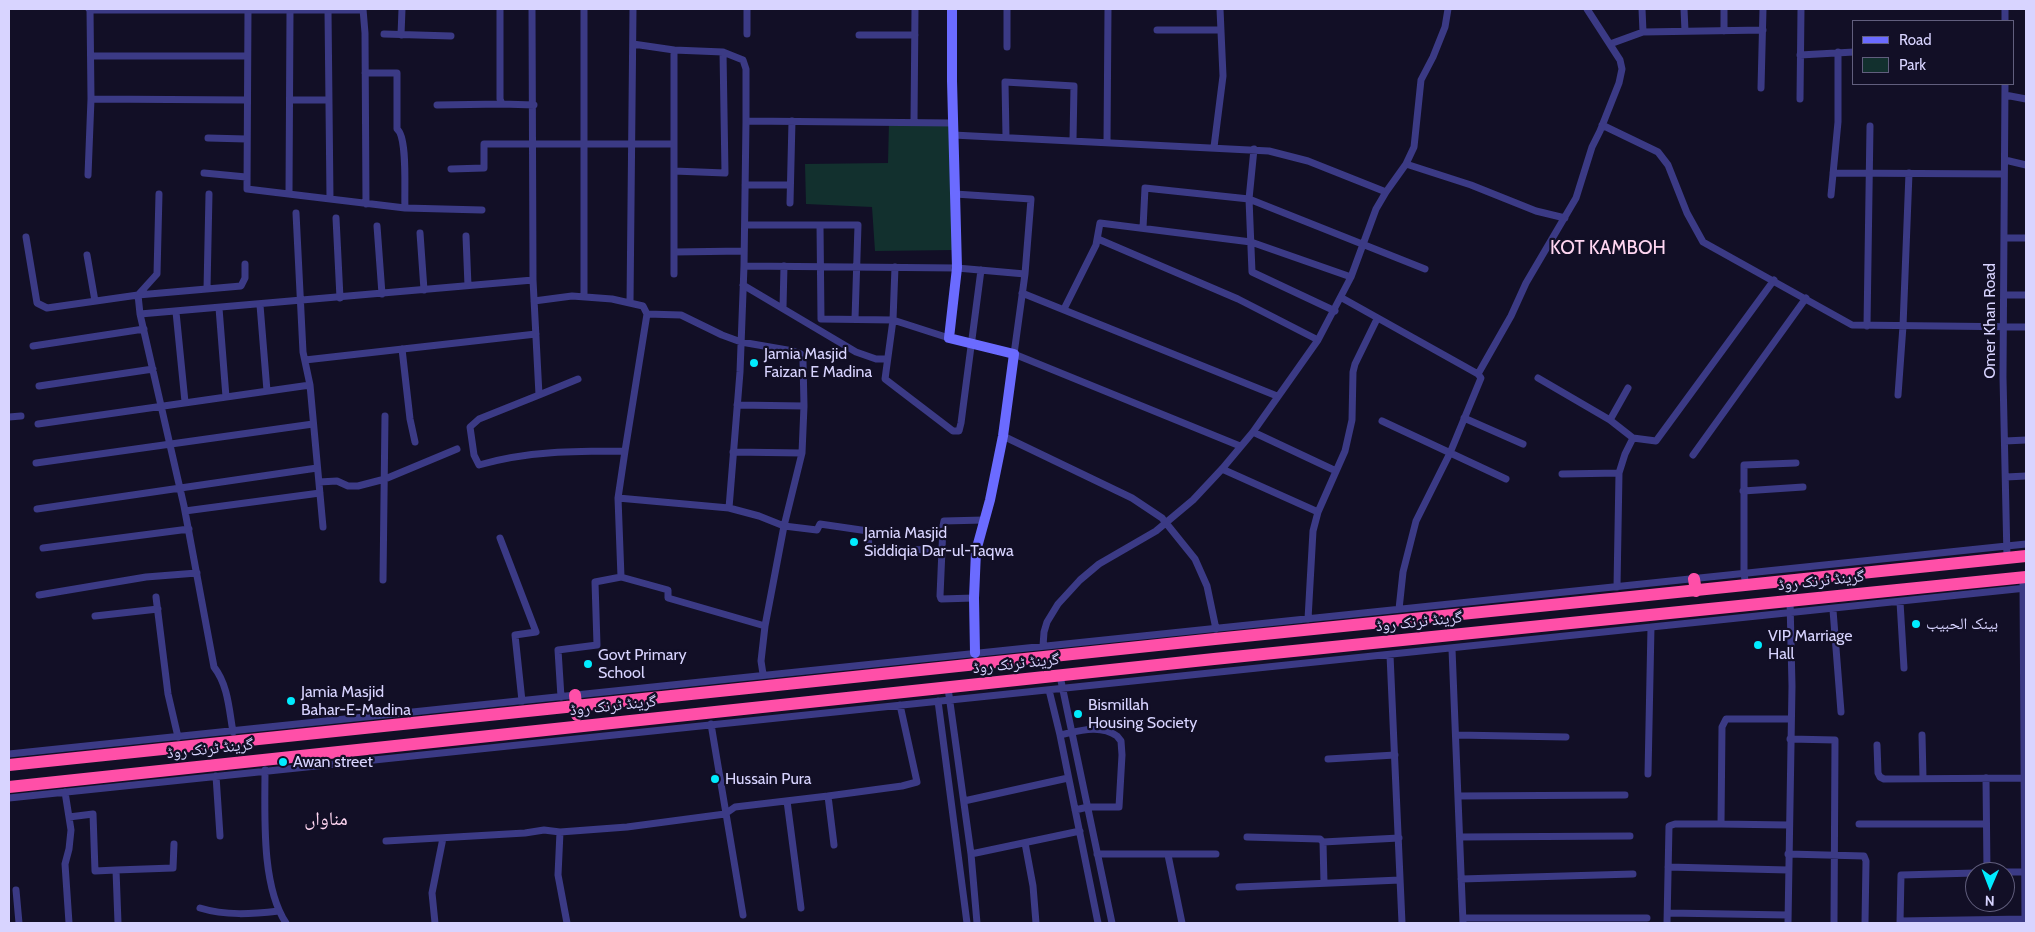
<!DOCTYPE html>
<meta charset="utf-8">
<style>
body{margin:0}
#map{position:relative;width:2035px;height:932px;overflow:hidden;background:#120f26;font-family:Cabin,sans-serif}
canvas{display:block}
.frame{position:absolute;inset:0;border:10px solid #d8d4ff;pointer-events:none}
.legend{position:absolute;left:1852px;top:20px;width:162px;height:65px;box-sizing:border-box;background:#120f26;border:1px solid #615e7d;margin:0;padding:6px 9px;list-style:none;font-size:15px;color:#d8d4ff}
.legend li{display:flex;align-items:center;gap:10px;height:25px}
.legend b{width:25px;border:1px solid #615e7d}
.north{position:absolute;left:1965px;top:862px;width:50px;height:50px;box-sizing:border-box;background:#120f26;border:1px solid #615e7d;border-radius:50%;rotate:181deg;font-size:14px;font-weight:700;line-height:20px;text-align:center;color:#d8d4ff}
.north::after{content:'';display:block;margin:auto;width:18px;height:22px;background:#00ecff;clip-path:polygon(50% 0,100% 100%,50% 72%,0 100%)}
</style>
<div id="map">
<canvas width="2035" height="932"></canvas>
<div class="frame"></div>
<ul class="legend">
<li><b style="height:6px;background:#6b6bff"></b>Road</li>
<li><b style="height:14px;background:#12302e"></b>Park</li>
</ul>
<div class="north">N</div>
</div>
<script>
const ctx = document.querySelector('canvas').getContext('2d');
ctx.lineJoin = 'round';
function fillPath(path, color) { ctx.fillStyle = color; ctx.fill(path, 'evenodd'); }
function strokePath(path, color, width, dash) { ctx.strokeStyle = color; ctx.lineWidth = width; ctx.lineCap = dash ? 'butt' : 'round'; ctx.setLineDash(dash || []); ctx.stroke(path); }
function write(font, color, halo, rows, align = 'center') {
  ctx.font = font + ' Cabin,"Noto Naskh Arabic",sans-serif'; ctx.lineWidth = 4.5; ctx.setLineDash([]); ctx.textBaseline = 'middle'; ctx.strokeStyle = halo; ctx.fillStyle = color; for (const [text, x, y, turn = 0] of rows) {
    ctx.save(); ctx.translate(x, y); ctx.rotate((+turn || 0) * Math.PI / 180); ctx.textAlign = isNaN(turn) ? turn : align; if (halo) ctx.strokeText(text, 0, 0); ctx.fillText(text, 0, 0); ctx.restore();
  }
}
fillPath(new Path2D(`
 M889 122 953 123 956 250 875 251 872 207 806 204 805 164 888 163Z`), '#12302e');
strokePath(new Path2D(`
 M89 9 90 10H363
 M248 9 247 189 405 208 482 210
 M363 9 365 33 366 204
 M500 9V99L502 104 534 105
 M532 9 533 280
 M747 9V34
 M1007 9V47
 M1642 9 1643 32
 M1684 9 1685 31
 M1724 9V31
 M2005 9V21
 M328 10 330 199
 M1157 30H1221
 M384 34 451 36
 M401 35 402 9
 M859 35H915
 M633 44 674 50V144
 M1610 44 1643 32 1763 30
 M674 50 723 52 743 60 746 69V121
 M1800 55 1854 52
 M91 56H247
 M365 73H397V129C408 137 404 192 405 208
 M2005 84 2003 377 2007 558
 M1761 88 1763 9
 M2005 95 2026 99
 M91 99 247 100
 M1800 99 1801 9
 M290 100H328
 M437 105 502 104
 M914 122 915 9
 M1602 125 1658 152 1668 165 1687 213 1703 242 1852 325 2026 327
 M953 135 1269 151 1308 161 1386 192
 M1006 137 1005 82 1074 86 1073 140
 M208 138 246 139
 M1107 142 1108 9
 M1214 147 1223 76 1220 9
 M1254 149 1249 199 1252 272 1335 311
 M2005 160 2026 165
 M1406 164 1471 185 1536 211 1565 218
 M451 169 484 168V144H674V274
 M674 171 725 173 723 52
 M204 173 246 177
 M1833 173 2004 174
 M88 175 91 99 90 9
 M745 185H790
 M289 194 290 11
 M955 194 1031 199 1025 274 1014 354 1240 446
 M1831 195 1838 122V52
 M790 203 792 121
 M296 213 303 352 310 385 323 527
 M336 218 340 298
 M745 225H858L855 319
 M820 225 821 319 893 320 949 338
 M377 226 382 294
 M1143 228 1145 188 1249 199 1425 269
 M420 233 424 290
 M466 236 468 286
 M26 237 37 303 47 308 138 295 140 314 184 506 214 667C228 685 229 709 233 732
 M2004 238H2026
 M1098 239 1238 299 1318 340
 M674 252 744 251
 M87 255 95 301
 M744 266 746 121 953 123
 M895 267 893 320 885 379 953 431H959L961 423 981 270
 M743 285 856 352 876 359H887
 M207 289 209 194
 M1022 293 1277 396
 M138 295 241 286 245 278V264
 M138 295 157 274 159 194
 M2004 295H2026
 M584 297V9
 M1342 298 1478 374 1481 378 1450 453 1416 521 1403 572 1399 609
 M534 301 572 296 612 299 643 306 647 314
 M630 303 633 9
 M260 305 267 391
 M219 308 226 397
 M783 308 784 266
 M1064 309 1096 245 1100 223 1251 242 1351 277
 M176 312 185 402
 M140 314 533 280 539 395 479 419 470 427 474 455 479 465C527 451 575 451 625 451L618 498 621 577 668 590V598L765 626 761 661 763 674
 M1867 326 1870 126
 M33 346 144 329
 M402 349 410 419 415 442
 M305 360 536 334
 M1478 374 1511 316 1526 283 1576 198 1592 147 1600 131 1619 83 1622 69 1620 60 1587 9
 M1538 378 1610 420 1633 438
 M39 386 153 369
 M539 395 578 379
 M1898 395 1903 326 1909 173
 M737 405 804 406
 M9 417 21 416
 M1464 418 1523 444
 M1610 420 1628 388
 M1382 421 1506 479
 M38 424 310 385
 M1253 432 1336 471
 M1003 436 1132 498 1162 518 1195 559 1207 586 1216 629
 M2005 441 2026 440
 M625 451 647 314 681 315 722 335 741 342 793 351 801 354 803 361 804 406 802 453 784 526 817 530 820 524 868 531 869 549 942 550
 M733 452 802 453
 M1693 455 1806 298
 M36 463 313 424
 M1222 469 1318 512
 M1562 474 1619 473
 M2006 477 2026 476
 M319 482 337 481 348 486H358L385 479 457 449
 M1743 491 1803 487
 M618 498 729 508 759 516 784 526 765 626
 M729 508 740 372 744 266 957 268 1025 274
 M37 509 317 468
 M185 511 320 493
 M500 538 536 632 515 635 522 701
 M43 548 189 529
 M383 580 385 416
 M2023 584 2025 923
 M1746 586 1744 574V465L1796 463
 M1617 587 1619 473 1625 454 1633 438 1656 441 1774 280
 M39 595 146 577 197 573
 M156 597 168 694 178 737
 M974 598 941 599 940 596 943 526 944 521 984 520
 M1900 602 1904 668
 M1833 610 1841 712
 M95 616 158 609
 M1308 619 1313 531 1318 512 1345 451 1352 420 1353 372 1355 364 1377 319
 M1043 646 1044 632 1047 622 1058 604 1080 580 1099 564 1156 531 1193 500 1222 469 1253 432 1318 340 1351 277 1376 209 1386 192 1406 164 1414 147 1421 80 1433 57 1445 27 1448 9
 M1452 649 1463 923
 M1390 655 1402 923
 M1060 676 1112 923
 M948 688 971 854 977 923
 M1049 690 1060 735 1098 923
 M561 697 558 650 597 645 595 582 621 577
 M938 701 967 923
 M711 724 743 915
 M1060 735C1079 731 1100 724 1117 736L1121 741 1122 755 1119 807H1088L1075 810
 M1456 735 1566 737
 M1922 735 1923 778
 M1790 739 1835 740 1834 923
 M1877 745 1878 773 1880 777 1884 779 2026 778
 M9 754 2026 544
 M1328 759 1395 755
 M265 770C265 815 261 885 286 923
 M1648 774 1651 627
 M216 776 220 836
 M1986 778 1987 872
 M65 792 71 830 69 849 65 864 69 923
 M828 796 834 845
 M1458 796 1625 795
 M9 798 2026 588
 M787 801 801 908
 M964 801 1068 778
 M69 817 93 814 95 871 116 870 118 923
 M1859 824H1986
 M1788 825 1721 824 1722 727 1726 719H1791
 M560 832 627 827 725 814 735 807 828 796 902 786 917 782 900 705
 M1247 837 1320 839 1323 842 1399 838
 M1460 837 1630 836
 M386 841 525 833 544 830 560 832 558 875 567 923
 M1323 842 1324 883
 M1025 843 1033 886 1036 923
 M971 854 1080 831
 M1097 854H1216
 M1788 854 1864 856 1866 861 1865 923
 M1168 855 1182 923
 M1668 867 1788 870
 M116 870 173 868 174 844
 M2005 872H2025
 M1461 879 1633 874
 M1239 887 1400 880
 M16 890 19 923
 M200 908C226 916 252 914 279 911
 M1668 913 1788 915
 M1463 918H1647
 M1900 921 2025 919
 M435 923 432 893 443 838
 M1667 923 1669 826 1675 824H1721
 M1788 923 1792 686 1790 601
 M1900 923 1901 875 1975 873`), '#3b3a85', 7);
strokePath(new Path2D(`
 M952 9V81L957 268 949 338 1014 354 1003 436 990 500 976 551 974 598 975 653`), '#6b6bff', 10);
strokePath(new Path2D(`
 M1694 579 1696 591
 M575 695 577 715
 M9 765C411 724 813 681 1215 639 1485 611 1756 585 2026 556
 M9 787 1214 659 2026 577`), '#ff4fa8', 12);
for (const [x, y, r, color] of [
 [754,363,5,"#00ecff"],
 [854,542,5,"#00ecff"],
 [1916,624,5,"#00ecff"],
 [1758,645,5,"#00ecff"],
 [588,664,5,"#00ecff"],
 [291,701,5,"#00ecff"],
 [1078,714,5,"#00ecff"],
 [283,762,5,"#00ecff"],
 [715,779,5,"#00ecff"]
]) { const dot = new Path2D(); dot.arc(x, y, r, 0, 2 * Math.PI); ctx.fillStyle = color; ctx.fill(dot); strokePath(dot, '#120f26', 2); }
write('16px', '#d8d4ff', '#120f26', [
 ["Omer Khan Road",1990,321,-90],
 ["گرینڈ ٹرنک روڈ",1821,581,-6],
 ["گرینڈ ٹرنک روڈ",1419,622,-6],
 ["گرینڈ ٹرنک روڈ",1016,664,-6],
 ["گرینڈ ٹرنک روڈ",613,706,-6],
 ["گرینڈ ٹرنک روڈ",210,749,-6]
]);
write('16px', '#d8d4ff', '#120f26', [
 ["Jamia Masjid",764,354],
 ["Faizan E Madina",764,372],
 ["Jamia Masjid",864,533],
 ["Siddiqia Dar-ul-Taqwa",864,551],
 ["بينک الحبيب",1926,624],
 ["VIP Marriage",1768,636],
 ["Hall",1768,654],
 ["Govt Primary",598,655],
 ["School",598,673],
 ["Jamia Masjid",301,692],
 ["Bahar-E-Madina",301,710],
 ["Bismillah",1088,705],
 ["Housing Society",1088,723],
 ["Awan street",293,762],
 ["Hussain Pura",725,779]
], 'left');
write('19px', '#ffd6f1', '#120f26', [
 ["KOT KAMBOH",1608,248],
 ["مناواں",326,819]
]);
</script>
